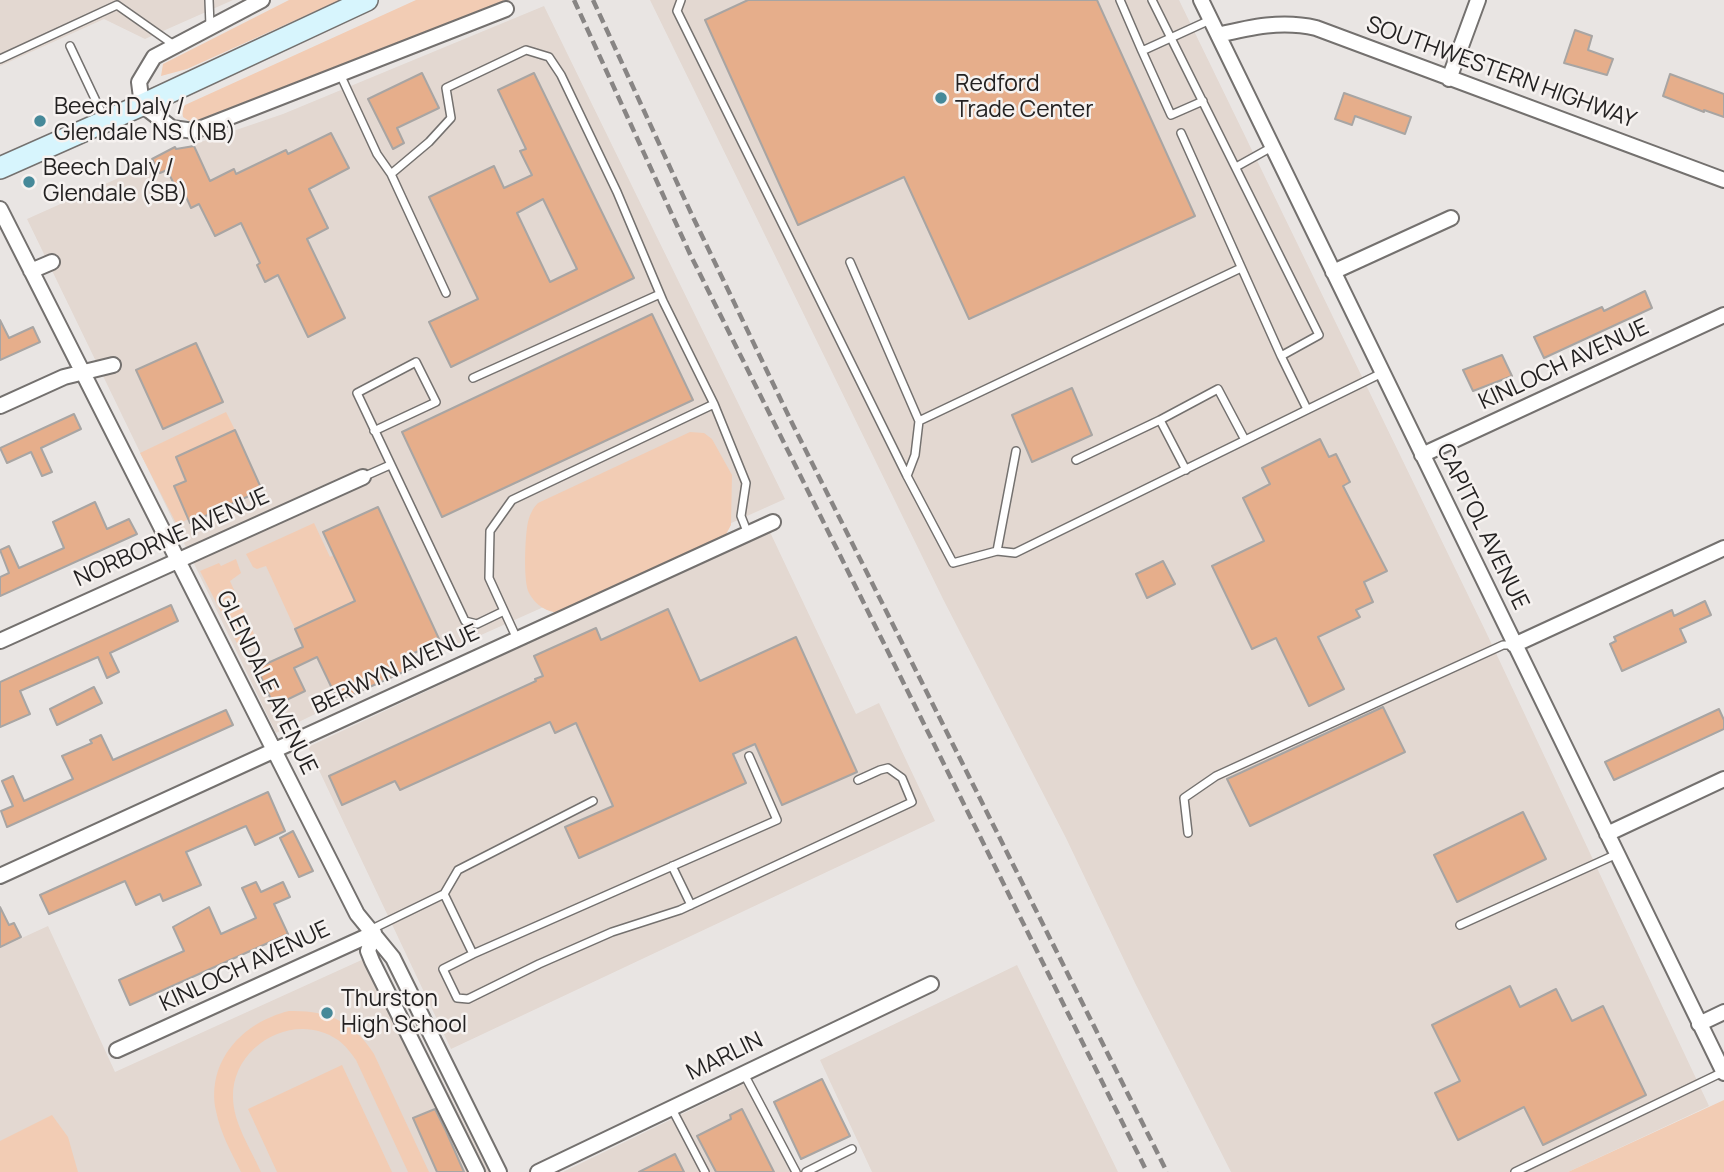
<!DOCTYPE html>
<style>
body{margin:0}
canvas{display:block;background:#e9e5e3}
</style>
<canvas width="1724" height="1172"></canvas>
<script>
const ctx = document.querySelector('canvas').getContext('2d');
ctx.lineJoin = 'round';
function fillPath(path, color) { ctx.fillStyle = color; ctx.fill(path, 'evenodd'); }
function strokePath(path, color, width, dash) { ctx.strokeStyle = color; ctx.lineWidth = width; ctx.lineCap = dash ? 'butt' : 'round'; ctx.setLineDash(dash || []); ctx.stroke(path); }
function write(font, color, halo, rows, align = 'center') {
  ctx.font = font + ' Manrope,sans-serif'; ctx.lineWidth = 5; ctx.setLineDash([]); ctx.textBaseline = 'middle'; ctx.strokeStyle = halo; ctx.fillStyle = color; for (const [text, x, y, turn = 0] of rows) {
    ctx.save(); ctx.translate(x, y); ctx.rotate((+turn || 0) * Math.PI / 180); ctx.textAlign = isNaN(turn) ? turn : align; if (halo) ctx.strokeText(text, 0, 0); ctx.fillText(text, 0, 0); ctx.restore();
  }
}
fillPath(new Path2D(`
 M0 0H233L145 39 104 19 0 66Z
 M650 0H1179L1486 632 1709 1106 1568 1172H1231L1135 983 1066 838 943 599Z
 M544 6 785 499 443 652 276 733 27 219 192 145 283 114Z
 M769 530 856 714 879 703 935 821 451 1049 308 747Z
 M48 926 115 1072 377 953 489 1172H0V948Z
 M1017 965 1118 1172H872L820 1060Z
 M746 1083 790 1172H563Z`), '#e3d8d1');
fillPath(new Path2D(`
 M289 0H340L187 69 161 76 163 64Z
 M416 0H510L198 120 191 122 183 117 182 109 185 105Z
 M226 412 235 430 176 457 186 481 174 486 188 519 177 525 140 453Z
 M690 432 704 433 712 439 732 475 731 525 724 538 560 613C547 612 536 606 529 593 523 582 525 535 528 522 530 514 533 508 538 503Z
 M314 523 330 557 334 555 355 601 295 629 266 566 257 569 253 567 246 554Z
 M236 559 241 573 230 581 259 645 242 653 200 571 219 563 221 566Z
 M289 1011C327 1010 353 1021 374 1054L429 1172H408L356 1060C351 1053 346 1046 338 1040 295 1010 232 1045 233 1097 233 1123 251 1149 261 1172H241C231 1152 220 1132 216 1111 206 1061 243 1022 289 1011Z
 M342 1065 392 1172H277L248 1109Z
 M1724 1100V1172H1568Z
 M52 1115 68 1137 78 1172H0V1141Z`), '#f2ccb4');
const building = new Path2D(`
 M748 0H1097L1195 216 969 319 904 177 798 225 705 20Z
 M1575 30 1592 36 1588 50 1613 59 1607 75 1564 63Z
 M422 73 439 108 397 128 404 143 393 149 368 99Z
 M534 73 634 278 451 367 429 322 478 299 429 197 494 166 504 188 532 175 520 151 526 149 498 90ZM543 199 577 269 550 282 517 213Z
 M1670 74 1724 94V117L1704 110V112L1663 96Z
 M1344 93 1411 117 1405 134 1355 116 1352 125 1335 119Z
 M331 133 349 168 309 189 328 228 307 239 345 318 308 337 278 275 265 282 257 265 260 263 241 223 215 236 199 204 191 208 180 183 175 186 167 170 160 173 152 159 175 147 176 149 194 146 210 181 234 169 236 174 286 150 288 154Z
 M1645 291 1652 308 1544 358 1534 337 1602 307 1604 311Z
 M652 314 693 400 442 517 402 432Z
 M0 320 9 338 33 327 40 342 0 360Z
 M196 343 223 402 163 429 136 370Z
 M1502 355 1512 376 1473 391 1463 370Z
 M1072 388 1092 435 1032 462 1012 415Z
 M74 414 81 429 41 448 52 472 42 476 31 452 7 463 0 448Z
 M235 430 262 490 190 523 174 486 186 481 176 457Z
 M1320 439 1329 457 1336 454 1350 482 1343 486 1387 571 1364 582 1373 602 1356 610 1360 617 1318 637 1344 689 1309 706 1276 638 1252 649 1212 566 1264 541 1243 498 1270 484 1262 468Z
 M95 502 107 529 129 519 137 534 0 596V577L9 573 0 550 9 546 19 568 64 548 53 522Z
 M378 507 440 641 412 654 417 666 338 701 317 657 294 668 305 691 274 706 257 668 303 647 295 629 355 601 323 532Z
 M1163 561 1175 584 1147 598 1136 574Z
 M1705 601 1711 615 1680 629 1686 642 1622 671 1610 644 1616 641 1614 637 1672 610 1674 616Z
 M171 605 178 621 110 653 119 672 107 678 98 657 20 691 30 714 0 727V682Z
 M668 609 700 681 796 637 857 772 782 805 755 744 733 754 746 783 579 858 565 827 613 806 576 723 555 733 550 722 400 790 395 781 342 805 329 776 536 681 535 679 543 676 534 656 596 628 601 640Z
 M94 687 102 703 57 725 50 709Z
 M1383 707 1405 752 1250 826 1227 779Z
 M1719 709 1724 720V729L1614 780 1605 762Z
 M226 710 233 725 7 827 1 811 13 806 2 781 13 776 24 801 73 779 62 756 92 743 90 740 101 735 113 760Z
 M268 792 285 831 255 845 246 826 186 852 201 885 163 901 160 894 136 905 125 881 49 914 40 895Z
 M1523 812 1546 859 1457 902 1434 855Z
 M293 831 313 871 299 877 280 838Z
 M256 882 261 892 283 882 290 897 274 904 288 934 130 1005 119 980 184 951 173 927 209 907 221 934 256 918 242 888Z
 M0 907 9 925 14 923 21 937 0 947Z
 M1510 986 1520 1007 1556 989 1572 1021 1603 1006 1646 1095 1543 1145 1524 1107 1458 1140 1435 1093 1460 1081 1432 1025Z
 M822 1079 850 1136 801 1159 774 1102Z
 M435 1109 446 1131 464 1172H437L413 1118Z
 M742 1109 774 1172H716L697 1136 731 1119 730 1115Z
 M675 1154 684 1172H639Z`);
fillPath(building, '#e6ae8b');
strokePath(building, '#a8a5a3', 2);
const service = new Path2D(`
 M209 0 210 26
 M681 0 677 11 907 476 953 563 997 551 1015 553 1382 373
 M1120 0 1142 51
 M1152 0 1319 335 1281 356 1307 409
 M70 46 105 120
 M0 59 117 5 174 45
 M340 74 377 154 391 174
 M1203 101 1171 115 1142 51 1210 20
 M1181 133 1281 356
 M1236 167 1272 147
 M850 262 919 421 915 455 907 476
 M446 293 391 174 429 142 451 118 446 88 526 50 549 57 561 75 617 192 663 301 714 404
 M473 378 660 294
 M1160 420 1218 389 1245 440
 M919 421 1241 268
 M374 431 436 402 416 362 357 393 465 621 477 624 504 611
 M1076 460 1160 420 1186 470
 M363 477 390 465
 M997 551 1016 451
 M517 639 489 578 490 531 512 500 714 404 746 483 741 516 748 534
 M1188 833 1184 798 1216 776 1503 645H1514
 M672 866 691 905
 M444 894 458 870 593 801
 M1460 925 1617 854
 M370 930 444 894 473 954 777 820 749 756
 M473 954 443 969 457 998 468 999 539 964 612 932 680 910 912 802 902 778 888 768 880 770 858 780
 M744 1074 796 1172
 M672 1109 705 1172
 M806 1172 852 1149
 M1515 1172 1723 1072`);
const minor = new Path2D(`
 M262 0 154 57 139 82 142 105 172 128 194 131 506 9
 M1201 0 1724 1073
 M1218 35C1251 27 1282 20 1316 28L1724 180
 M1449 79 1478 0
 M0 209 357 914 393 958 499 1172
 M31 271 52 262
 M1333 272 1451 218
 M0 406 64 377 113 365
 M1422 455 1724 315
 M0 641 363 477
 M1514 645 1724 548
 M1607 834 1724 779
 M0 876 773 522
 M1699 1024 1724 1012
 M117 1050 374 933 368 951 372 961 477 1172
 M538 1172 931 984`);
const secondary = new Path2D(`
 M0 168 142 105 367 0`);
strokePath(service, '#74716f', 10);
strokePath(minor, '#74716f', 18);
strokePath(secondary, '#74716f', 24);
strokePath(service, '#fff', 7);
strokePath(minor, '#fff', 14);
strokePath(secondary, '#d7f5fd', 21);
strokePath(new Path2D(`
 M574 0 690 254 1147 1172
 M593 0 691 213 793 425 1167 1172`), '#888584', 4.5, [10, 5]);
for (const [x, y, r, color] of [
 [941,98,7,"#468999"],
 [40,121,7,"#468999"],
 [29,182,7,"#468999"],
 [327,1013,7,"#468999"]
]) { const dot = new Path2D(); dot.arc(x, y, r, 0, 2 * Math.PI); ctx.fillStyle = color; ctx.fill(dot); strokePath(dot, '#f6f2f0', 2.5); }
write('23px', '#242222', '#f6f2f0', [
 ["SOUTHWESTERN HIGHWAY",1501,73,20],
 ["KINLOCH AVENUE",1564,365,-25],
 ["CAPITOL AVENUE",1482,527,64],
 ["NORBORNE AVENUE",172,538,-24],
 ["BERWYN AVENUE",396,670,-25],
 ["GLENDALE AVENUE",266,683,64],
 ["KINLOCH AVENUE",245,967,-25],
 ["MARLIN",725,1057,-26]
]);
write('23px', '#242222', '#f6f2f0', [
 ["Redford",955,85],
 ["Trade Center",955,111],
 ["Beech Daly /",54,108],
 ["Glendale NS (NB)",54,134],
 ["Beech Daly /",43,169],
 ["Glendale (SB)",43,195],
 ["Thurston",341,1000],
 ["High School",341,1026]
], 'left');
</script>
